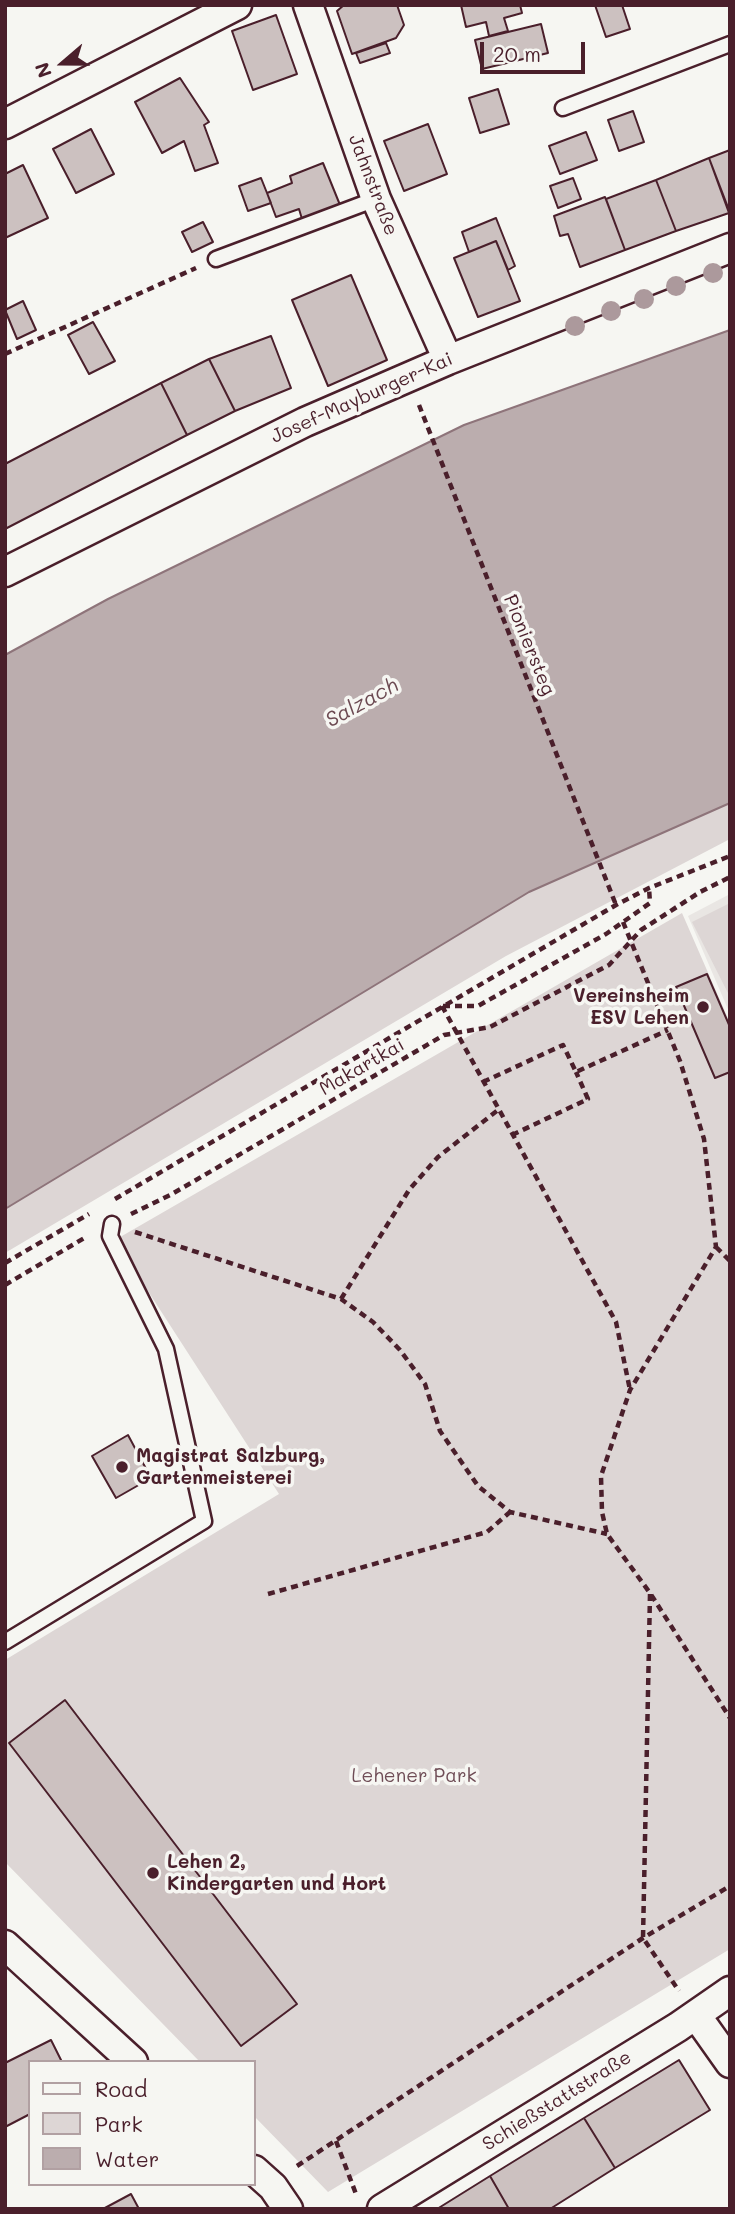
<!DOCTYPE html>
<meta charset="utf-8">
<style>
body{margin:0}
#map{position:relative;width:735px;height:2214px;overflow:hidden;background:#f6f6f2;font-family:Mali,sans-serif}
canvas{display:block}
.frame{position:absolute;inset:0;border:7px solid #4a1f2b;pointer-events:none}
.legend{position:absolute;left:28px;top:2060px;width:228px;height:126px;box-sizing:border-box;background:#f6f6f2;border:2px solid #b1a0a2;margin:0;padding:9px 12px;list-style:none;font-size:21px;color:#4a1f2b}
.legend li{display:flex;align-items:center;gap:14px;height:35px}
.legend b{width:35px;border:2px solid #b1a0a2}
.north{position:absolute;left:28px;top:28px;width:70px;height:70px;-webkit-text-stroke:5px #f6f6f2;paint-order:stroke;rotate:250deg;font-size:19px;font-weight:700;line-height:28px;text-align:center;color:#4a1f2b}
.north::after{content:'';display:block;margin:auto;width:24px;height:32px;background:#4a1f2b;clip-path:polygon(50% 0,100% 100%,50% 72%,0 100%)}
.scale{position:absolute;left:480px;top:42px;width:105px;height:32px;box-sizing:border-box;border:4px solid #4a1f2b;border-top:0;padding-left:9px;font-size:21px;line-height:24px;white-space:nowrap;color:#4a1f2b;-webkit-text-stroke:5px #f6f6f2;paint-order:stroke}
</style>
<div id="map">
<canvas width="735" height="2214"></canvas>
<div class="frame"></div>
<ul class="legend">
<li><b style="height:9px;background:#f6f6f2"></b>Road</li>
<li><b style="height:19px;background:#ddd6d5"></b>Park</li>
<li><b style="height:19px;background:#bbadae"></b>Water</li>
</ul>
<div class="north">N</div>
<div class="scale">20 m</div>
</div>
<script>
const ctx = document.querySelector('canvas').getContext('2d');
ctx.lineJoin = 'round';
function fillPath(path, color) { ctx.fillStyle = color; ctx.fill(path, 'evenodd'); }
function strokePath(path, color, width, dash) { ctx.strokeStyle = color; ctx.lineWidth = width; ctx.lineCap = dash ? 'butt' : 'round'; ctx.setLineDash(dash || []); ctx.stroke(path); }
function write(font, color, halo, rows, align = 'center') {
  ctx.font = font + ' Mali,sans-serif'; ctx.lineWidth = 7; ctx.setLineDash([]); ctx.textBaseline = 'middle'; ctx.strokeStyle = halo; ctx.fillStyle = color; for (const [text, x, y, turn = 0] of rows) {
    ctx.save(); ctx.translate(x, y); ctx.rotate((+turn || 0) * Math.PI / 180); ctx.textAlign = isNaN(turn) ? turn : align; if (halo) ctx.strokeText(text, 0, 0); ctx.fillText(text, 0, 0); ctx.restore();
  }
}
fillPath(new Path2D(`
 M730 894V1014L688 916Z`), '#e9e6e3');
fillPath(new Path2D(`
 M730 803V839L506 956 5 1253V1209L529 892Z
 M730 903V997L692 922Z
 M682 913 730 1023V1949L328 2192 254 2116V2062H200L5 1862V1660L279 1494 115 1240Z`), '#ddd6d5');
const water = new Path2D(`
 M730 330V803L529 892 5 1209V655L108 599 464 425Z`);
fillPath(water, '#bbadae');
strokePath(water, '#8e747a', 2);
const building = new Path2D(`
 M344 5H397L404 25 396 38 352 54 337 11Z
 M461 5H520L522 13 504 18 508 31 489 36 486 22 466 27Z
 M595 5H622L630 29 606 37Z
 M276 15 297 74 253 90 232 31Z
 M541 24 548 53 482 69 475 40Z
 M386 43 390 53 360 63 356 53Z
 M180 78 209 122 204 125 218 163 195 171 184 141 162 153 135 102Z
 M498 89 509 124 480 133 469 98Z
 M633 111 644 142 619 151 608 120Z
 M428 124 447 174 404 191 384 141Z
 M91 129 114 174 76 193 53 149Z
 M586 132 597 160 560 174 549 146Z
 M730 150V210H729L709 158Z
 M709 158 729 213 676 231 656 180Z
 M323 163 340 205 302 219 299 209 276 217 267 193 292 183 290 176Z
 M23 165 48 218 5 238V174Z
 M261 178 271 203 248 211 239 186Z
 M573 178 581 199 558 208 550 186Z
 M656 180 676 231 625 250 606 199Z
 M605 197 625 250 580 267 568 234 560 236 554 216Z
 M496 218 515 266 508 270 496 241 469 252 462 232Z
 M203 222 213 242 192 252 182 232Z
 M496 241 520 301 478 317 454 258Z
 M351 275 387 360 328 386 292 300Z
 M23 301 36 330 17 339 5 310Z
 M93 322 115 361 89 374 68 335Z
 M271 336 291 388 235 411 209 359Z
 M209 359 235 411 187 435 161 383Z
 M161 383 187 435 5 529V464Z
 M707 974 730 1027V1072L715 1078 676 987Z
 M128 1435 151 1478 116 1498 92 1456Z
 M65 1700 297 2004 241 2046 9 1743Z
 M51 2040 62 2062H30V2114L5 2127V2063Z
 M679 2060 710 2110 615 2168 584 2118Z
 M584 2118 615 2168 550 2209H509L490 2176Z
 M490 2176 509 2209H437Z
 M131 2194 139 2209H103Z`);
fillPath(building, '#ccc1c0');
strokePath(building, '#4a1f2b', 2);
const lane = new Path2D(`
 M563 108 730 44
 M216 259 376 199
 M5 1642 204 1521 166 1349 110 1236 112 1224`);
const street = new Path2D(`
 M308 5 376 199 448 360
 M5 124 237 5
 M5 572 305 422 448 360 730 248
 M5 1945 133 2062
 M696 2015 730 2063
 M254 2170 273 2187 288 2209
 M382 2209 678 2027 730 1991`);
strokePath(lane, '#4a1f2b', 19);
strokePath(street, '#4a1f2b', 33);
strokePath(new Path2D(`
 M5 354 196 268
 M419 405 616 905
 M623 922 680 1061 704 1139 716 1247 630 1390 601 1476 602 1512 607 1534 650 1593 730 1718
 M442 1006 616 1322 630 1390
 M443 1006H478L606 934 650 903 649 888
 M483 1082 563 1045 576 1072 668 1030
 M512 1135 588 1099 576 1072
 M115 1199 616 905 649 888 730 856
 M131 1214 172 1194 444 1035 490 1027 609 965 641 930 700 892 730 877
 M135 1232 341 1299 373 1322 400 1350 425 1384 440 1431 478 1486 510 1512 607 1534
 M716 1247 730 1261
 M5 1263 89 1214
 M5 1285 86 1237
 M341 1299 409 1190 438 1157 498 1110
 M268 1594 487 1532 510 1512
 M650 1594 643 1938 679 1991
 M336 2141 356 2194
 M297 2166 643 1938 730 1886`), '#4a1f2b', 4.5, [7, 5]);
strokePath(lane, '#f6f6f2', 14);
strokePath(street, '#f6f6f2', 28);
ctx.fillStyle = '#ac999c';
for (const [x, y] of [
 [713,273],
 [676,286],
 [644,299],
 [611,311],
 [575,326]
]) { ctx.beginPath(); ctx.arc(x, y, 10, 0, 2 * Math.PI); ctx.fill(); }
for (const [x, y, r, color] of [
 [703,1007,7,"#4a1f2b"],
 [122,1467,7,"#4a1f2b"],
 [153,1873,7,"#4a1f2b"]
]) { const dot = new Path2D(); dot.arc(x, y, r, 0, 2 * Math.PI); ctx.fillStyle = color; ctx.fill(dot); strokePath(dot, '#f6f6f2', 2.5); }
write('19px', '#4a1f2b', '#f6f6f2', [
 ["Jahnstraße",373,185,69],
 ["Josef-Mayburger-Kai",362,398,-24],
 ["Pioniersteg",529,645,68],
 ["Makartkai",362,1067,-30],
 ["Schießstattstraße",557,2101,-32]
]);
write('bold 19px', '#4a1f2b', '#f6f6f2', [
 ["Vereinsheim",689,996,"right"],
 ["ESV Lehen",689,1018,"right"],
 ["Magistrat Salzburg,",136,1456],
 ["Gartenmeisterei",136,1478],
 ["Lehen 2,",167,1862],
 ["Kindergarten und Hort",167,1884]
], 'left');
write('19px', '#6f4d56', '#f6f6f2', [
 ["Lehener Park",414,1776]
]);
write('italic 21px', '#6c4a52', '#f6f6f2', [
 ["Salzach",362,703,-29]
]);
</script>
